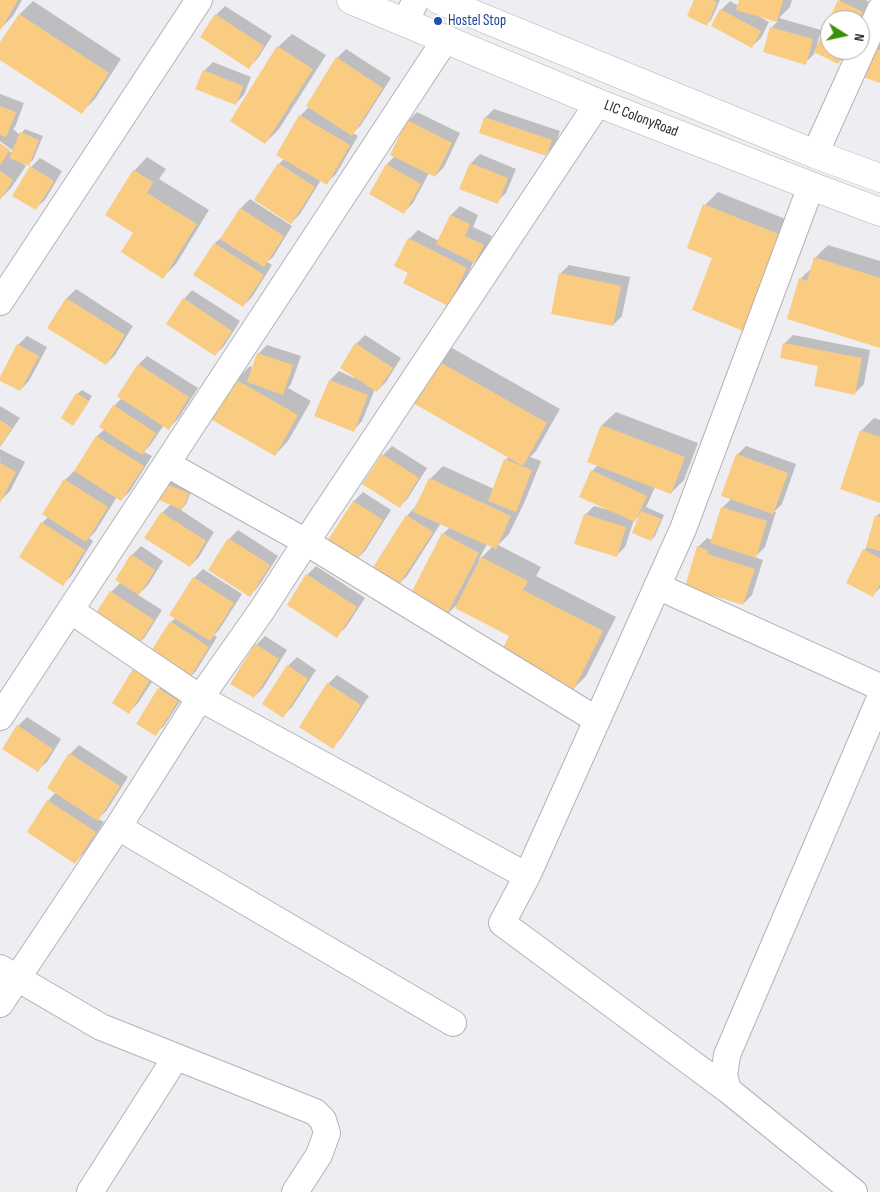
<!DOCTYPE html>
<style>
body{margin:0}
#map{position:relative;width:880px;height:1192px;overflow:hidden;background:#eeeef2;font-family:"Sofia Sans Condensed",sans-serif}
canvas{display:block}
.north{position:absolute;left:820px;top:10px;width:50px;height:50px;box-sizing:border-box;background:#fff;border:1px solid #a9a9aa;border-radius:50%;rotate:100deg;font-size:14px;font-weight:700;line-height:20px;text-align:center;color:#29292a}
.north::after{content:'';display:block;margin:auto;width:18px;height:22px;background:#399206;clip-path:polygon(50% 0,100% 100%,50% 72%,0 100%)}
</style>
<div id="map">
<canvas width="880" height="1192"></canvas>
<div class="north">N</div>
</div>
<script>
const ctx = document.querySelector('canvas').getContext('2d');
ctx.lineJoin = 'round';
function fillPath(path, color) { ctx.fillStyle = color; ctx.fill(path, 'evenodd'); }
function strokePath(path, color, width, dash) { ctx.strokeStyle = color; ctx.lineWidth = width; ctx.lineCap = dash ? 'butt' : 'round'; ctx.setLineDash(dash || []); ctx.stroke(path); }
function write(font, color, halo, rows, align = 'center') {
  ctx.font = font + ' "Sofia Sans Condensed",sans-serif'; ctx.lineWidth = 4; ctx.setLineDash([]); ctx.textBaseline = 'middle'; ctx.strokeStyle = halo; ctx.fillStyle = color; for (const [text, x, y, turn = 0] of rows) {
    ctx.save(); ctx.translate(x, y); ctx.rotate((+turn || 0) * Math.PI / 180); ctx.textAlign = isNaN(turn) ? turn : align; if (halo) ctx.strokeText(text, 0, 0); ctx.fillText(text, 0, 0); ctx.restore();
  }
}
fillPath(new Path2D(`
 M0 0H22L13 16 0 29Z
 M696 0H720L711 20 707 24Z
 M740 0H792L790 7 779 18 821 30 817 45H819L830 21V50H849L847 54 838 63 815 52 814 54 805 63 765 51 772 27 778 21 760 16V17L769 22 761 38 752 46 721 10 730 1 739 6Z
 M840 0H866L871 3 860 26V20H830Z
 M33 1 121 59 95 99 82 112 0 58V45L20 14Z
 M225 6 272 36 258 58 249 67 202 37 216 15Z
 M292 34 326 55 279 129 265 143 278 47Z
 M880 39V81L858 75Z
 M346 49 391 78 361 125 353 133 358 136 336 174 327 183 321 180 300 214 291 223 279 164 284 159 300 116 309 107 337 58Z
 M213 62 251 77 244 95 235 104 204 71Z
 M0 94 24 103 15 127 13 129 20 135 25 129 43 136 33 160 28 164 21 162 26 166 11 188 0 199V144L15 155 16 153 0 141Z
 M494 109 560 131 555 145 546 154 485 118Z
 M417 112 460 133 444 167 435 176 429 173 413 203 404 212 370 194 387 164 395 156 408 121Z
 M480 154 516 169 506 193 497 202 471 163Z
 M147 157 166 169 159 179 209 210 176 264 163 277 134 233V171Z
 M40 158 62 171 45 200 36 208 31 167Z
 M718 192 793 222 756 316 705 205Z
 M250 199 292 226 273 257 267 262 272 265 252 297 243 306 215 243 224 235 241 208Z
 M460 206 478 215 473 227 492 236 484 253 475 262 474 261 457 295 448 304 410 272 409 239 418 230 439 241 451 215Z
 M828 245 880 261V346L800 279 812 268 815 258Z
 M569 265 630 277 622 316 613 325 560 274Z
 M76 289 133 326 115 355 106 364 49 327 67 298Z
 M192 290 240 321 224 346 215 355 184 299Z
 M365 335 401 358 386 382 377 391 375 389 362 421 354 430 330 380 339 371 354 378 356 344Z
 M793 335 870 350 864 384 855 393 819 365 784 344Z
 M27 336 47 347 29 381 20 390 0 379 18 345Z
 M267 345 301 356 291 384 288 388 311 401 288 441 275 455 236 380 250 366 253 368 258 354Z
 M452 348 560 409 536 451 530 457 541 461 525 501 509 534 498 545 541 567 536 576 616 617 586 676 573 689 511 635 455 606 445 617 443 534 450 527 441 523 407 576 398 585 407 516 415 507 430 479 443 466 494 489 506 460 509 456 439 362ZM487 544 493 546 478 561Z
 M147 356 198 388 178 419 169 428 164 425 151 444 144 452 152 456 130 491 121 500 117 497 95 532 89 538 93 541 72 575 63 584 42 523 48 517 65 480 74 471H75L97 436 105 429 114 406 122 398 138 365Z
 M82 390 92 396 77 420V394Z
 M0 406 20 418 0 447Z
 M616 412 698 443 684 480 671 493 655 487 646 507 664 515 655 536 651 540 640 515 635 520H634L625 547 616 556 585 515 594 506 605 509 606 507 592 471 598 465 589 461 602 425Z
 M874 418 880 420V502L861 431Z
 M392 446 427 468 408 498 399 507 364 484 383 455Z
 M746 446 796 464 782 504 774 512H776L765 547 755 557 763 560 752 595 743 604 698 547 707 538 712 540 722 508 732 498 737 455Z
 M0 449 25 462 10 491 1 500Z
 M170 480 192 489 186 504 181 510 214 532 199 557 190 566 146 538 162 513 171 504 160 500Z
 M363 492 391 510 365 551 356 560 328 543 354 501Z
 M880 513V588L873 595 864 550 867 547 877 516Z
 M238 530 278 556 258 587 249 596 229 539Z
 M141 546 163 561 148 585 138 595 162 610 145 637 136 646 111 592 121 582 132 555Z
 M316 566 365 598 346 627 337 636 307 575Z
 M203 569 242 594 219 630 214 635 217 637 196 671 187 680 171 622 176 618 194 578Z
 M265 636 287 650 263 688 254 697 256 645Z
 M297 657 316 670 292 707 283 716 288 666Z
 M143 661 159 671 138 703 129 712 113 702 134 670Z
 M337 675 369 696 341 738 333 747 328 684Z
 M168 680 186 692 164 726 155 734 159 689Z
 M27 717 61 739 47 762 38 770 18 726Z
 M79 745 128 777 107 810 98 819 104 822 84 853 75 862 48 801 56 792 70 754Z`), '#0003');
fillPath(new Path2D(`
 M0 0H18L0 31Z
 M694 0H712L717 2 707 26 687 16Z
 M739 0H783L777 22 736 10Z
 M838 0 863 12 859 20H830V50H845L838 64 814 52Z
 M720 9 761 31 752 48 711 26Z
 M19 14 109 73 82 114 0 60V42Z
 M215 14 264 46 249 69 200 37Z
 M770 27 813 39 806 65 763 52Z
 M277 46 313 69 265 144 230 121Z
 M866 46 880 50V83L857 75Z
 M336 57 383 88 352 136 306 106Z
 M203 70 243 86 236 105 195 89Z
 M0 106 16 112 6 137 0 135Z
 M299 115 350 145 327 185 276 155Z
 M484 117 552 140 546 156 479 133Z
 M407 120 452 143 435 177 390 155Z
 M20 132 39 140 29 166 9 158Z
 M0 143 10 150 0 165Z
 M278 163 315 187 291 224 254 200Z
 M470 163 508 178 498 204 459 189Z
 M386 164 421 184 404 214 369 194Z
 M30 166 54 181 36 210 12 196Z
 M133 170 153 182 147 193 197 224 163 279 121 252 133 233 105 215Z
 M0 171 13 180 0 200Z
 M703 204 781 235 743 331 692 310 712 258 687 248Z
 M240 208 284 236 264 267 220 239Z
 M450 215 470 224 465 236 484 245 475 263 436 244Z
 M408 238 467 268 448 306 403 283 408 273 394 266Z
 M214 243 264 275 243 307 193 275Z
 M814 257 880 278V348L787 319 799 278 807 281Z
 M559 273 621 286 613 326 551 314Z
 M66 298 125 335 106 365 47 328Z
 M183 298 232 331 215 356 166 324Z
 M355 343 393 368 377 392 340 368Z
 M783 343 862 358 855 395 814 386 818 366 780 358Z
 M17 344 39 356 20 391 0 381V377Z
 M257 353 293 365 283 395 247 382Z
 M438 361 547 423 523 466 413 403Z
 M138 364 189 397 169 430 117 396Z
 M235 379 298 415 275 456 212 420Z
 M329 380 368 395 354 432 314 416Z
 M76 393 89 401 73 426 61 418Z
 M113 405 156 433 142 455 99 427Z
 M0 420 12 428 0 446Z
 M601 425 685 457 671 494 587 462Z
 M860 430 880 437V503L840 489Z
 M96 436 144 466 121 501 74 471Z
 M382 454 419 478 400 508 362 484Z
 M736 454 788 473 773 514 721 496Z
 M504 459 532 470 516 512 488 501Z
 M0 463 16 472 0 503Z
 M591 470 647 496 635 522 579 497Z
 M429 478 511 516 496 549 413 512Z
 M64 479 108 507 86 542 42 514Z
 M165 484 189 493 182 510 159 500Z
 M353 501 383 520 356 562 326 543Z
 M721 507 767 521 756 558 710 543Z
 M641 511 661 519 651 541 632 533Z
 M161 512 206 541 190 567 144 538Z
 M584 514 626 527 617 557 574 544Z
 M406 515 433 532 398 586 372 569Z
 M875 515 880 517V551L866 547Z
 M41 522 85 550 63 586 19 557Z
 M442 533 479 553 445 618 408 599Z
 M228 538 270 565 250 597 208 570Z
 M697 546 708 550 707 554 755 569 743 605 685 587Z
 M863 549 880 558V584L873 597 846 583Z
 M131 554 155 570 139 595 115 580Z
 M481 557 528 581 523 590 603 631 573 691 500 654 509 636 455 608Z
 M306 574 357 607 337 638 287 605Z
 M193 577 234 603 210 641 169 615Z
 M110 591 154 620 136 648 92 619Z
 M170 621 209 647 187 682 148 656Z
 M255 644 279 659 254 698 230 684Z
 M287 665 308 679 283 718 262 704Z
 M133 669 150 680 129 714 112 703Z
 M327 683 361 705 333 749 299 727Z
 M158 688 178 701 156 736 136 724Z
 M17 725 53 749 38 772 2 749Z
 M69 753 120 786 98 821 47 788Z
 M47 800 96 832 75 864 27 832Z`), '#facc82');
const minor = new Path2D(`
 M405 22 416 0
 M815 154 880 10
 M0 302 199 0
 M167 464 306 542 597 720
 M657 586 880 687
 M70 610 200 698 527 876 683 529 811 186
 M0 717 445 40
 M118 827 453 1023
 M527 876 502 923 728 1090
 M0 968 101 1027 315 1112 323 1120 327 1133 319 1155 295 1192
 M0 1004 118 827 200 698 262 610 306 542 598 103
 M90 1192 176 1057
 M854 1192 728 1090 724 1075 727 1055 880 698`);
const major = new Path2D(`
 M351 0 598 103 811 186 880 212
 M439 0 815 154 880 178`);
strokePath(minor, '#b3b2b6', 28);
strokePath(major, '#b3b2b6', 29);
strokePath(minor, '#fff', 26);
strokePath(major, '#fff', 28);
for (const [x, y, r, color] of [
 [438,21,5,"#1a4fb4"]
]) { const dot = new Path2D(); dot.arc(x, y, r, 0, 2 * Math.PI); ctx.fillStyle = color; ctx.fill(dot); strokePath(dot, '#fff', 2); }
write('15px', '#164399', '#fff', [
 ["Hostel Stop",448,21]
], 'left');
write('15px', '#29292a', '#fff', [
 ["LIC ColonyRoad",641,119,21]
]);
</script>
